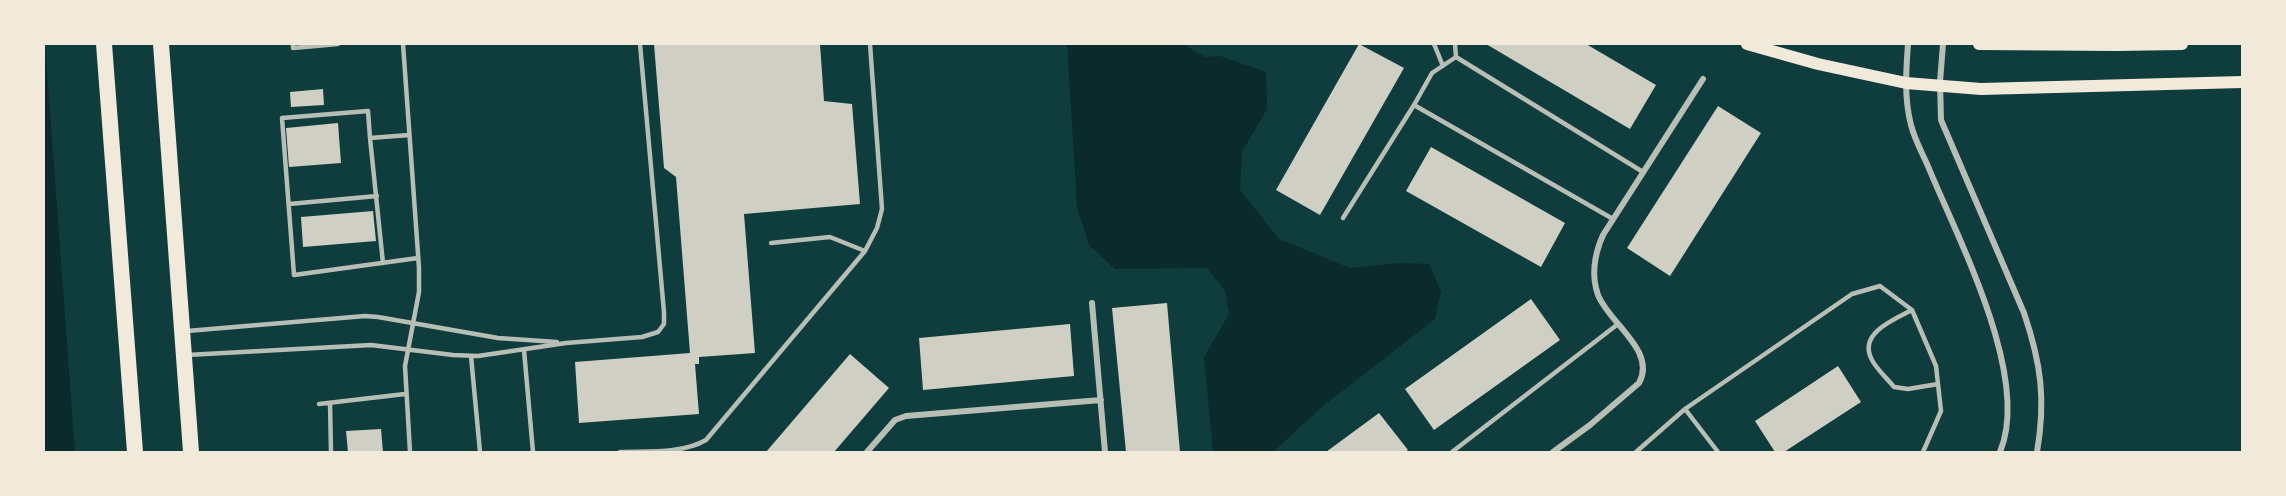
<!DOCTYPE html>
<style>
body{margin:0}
#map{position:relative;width:2286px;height:496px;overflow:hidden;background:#0f3d3e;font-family:Cabin,sans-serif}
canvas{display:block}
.frame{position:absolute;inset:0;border:45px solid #f1e9da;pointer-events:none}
</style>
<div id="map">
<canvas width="2286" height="496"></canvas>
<div class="frame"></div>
</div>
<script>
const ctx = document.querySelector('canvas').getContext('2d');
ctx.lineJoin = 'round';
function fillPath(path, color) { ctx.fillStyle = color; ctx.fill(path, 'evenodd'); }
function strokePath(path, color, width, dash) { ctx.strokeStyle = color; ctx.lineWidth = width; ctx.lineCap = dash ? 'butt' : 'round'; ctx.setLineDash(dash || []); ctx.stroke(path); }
fillPath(new Path2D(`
 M44 44H45L75 452H44Z
 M1067 44H1183L1205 57 1220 56 1266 72 1267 109 1242 152 1240 190 1279 239 1350 268 1399 263 1429 264 1441 291 1435 319 1323 406 1273 452H1213L1204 357 1229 314 1225 291 1207 268 1115 269 1089 245 1077 207Z`), '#0a2a2b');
fillPath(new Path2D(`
 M654 44H820L824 101 852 104 860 204 744 214 755 353 699 357V364H695L699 414 579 423 575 362 690 353 676 177 664 168Z
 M1359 44 1404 68 1320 215 1276 190Z
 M1486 44H1586L1656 85 1630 129Z
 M323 89 324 105 291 107 290 92Z
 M1718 106 1761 133 1670 276 1627 248Z
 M338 123 341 163 289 167 286 128Z
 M1431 147 1565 223 1541 267 1406 191Z
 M373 211 376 241 303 247 301 217Z
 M1531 299 1560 340 1434 430 1405 389Z
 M1167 303 1180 452H1126L1112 308Z
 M1070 324 1074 376 923 390 919 338Z
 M850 354 889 388 834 452H766Z
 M1838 366 1861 402 1784 452H1775L1755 421Z
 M1379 413 1408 450 1405 452H1326Z
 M381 429 383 452H348L346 431Z`), '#cfcfc3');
strokePath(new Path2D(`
 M293 44V48L338 44
 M403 44 419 268V292L405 366 410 452
 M1434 44 1443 66
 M1455 44 1456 57
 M1456 57 1432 73 1414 105 1613 219
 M1456 57 1643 172
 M409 135 370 138 368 111 282 118 294 275 418 258
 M370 138 383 263
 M289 204 377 196
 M1343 218 1414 105
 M771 243 830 237 865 251
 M1912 310C1895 319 1859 333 1871 358 1875 368 1887 378 1894 387L1908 389 1938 384
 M187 331 365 316 378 317 498 338 557 342
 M524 350 533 452
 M187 355 371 345 453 355 478 356 566 343 642 337 658 332 664 324V312L640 44
 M471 356 480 452
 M330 403 331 452
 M319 404 405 394
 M620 452C647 451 682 454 706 440L865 251 877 228 882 209 870 44
 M1452 452 1618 324
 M1636 452 1685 409
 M1718 452 1685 409 1852 294 1880 286 1912 310 1936 366 1941 411 1923 452`), '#b8beb3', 4.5);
strokePath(new Path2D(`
 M1908 44C1906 71 1904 98 1911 125 1915 141 1924 156 1930 171 1960 243 2031 378 2000 452
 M1943 44 1940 82 1941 120 2024 313C2041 363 2046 400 2037 452
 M1092 303 1105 452
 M867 452 895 420 906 416 1101 400
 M1553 452 1590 425 1639 383C1657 351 1609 323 1598 295 1591 275 1595 253 1603 235L1703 79`), '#b8beb3', 6);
strokePath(new Path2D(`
 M1747 44 1818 64 1906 83 1981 89 2242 82
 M1979 44 2116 45 2182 44`), '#f1e9da', 12);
strokePath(new Path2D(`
 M104 44 135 452
 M161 44 191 452`), '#f1e9da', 16);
</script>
